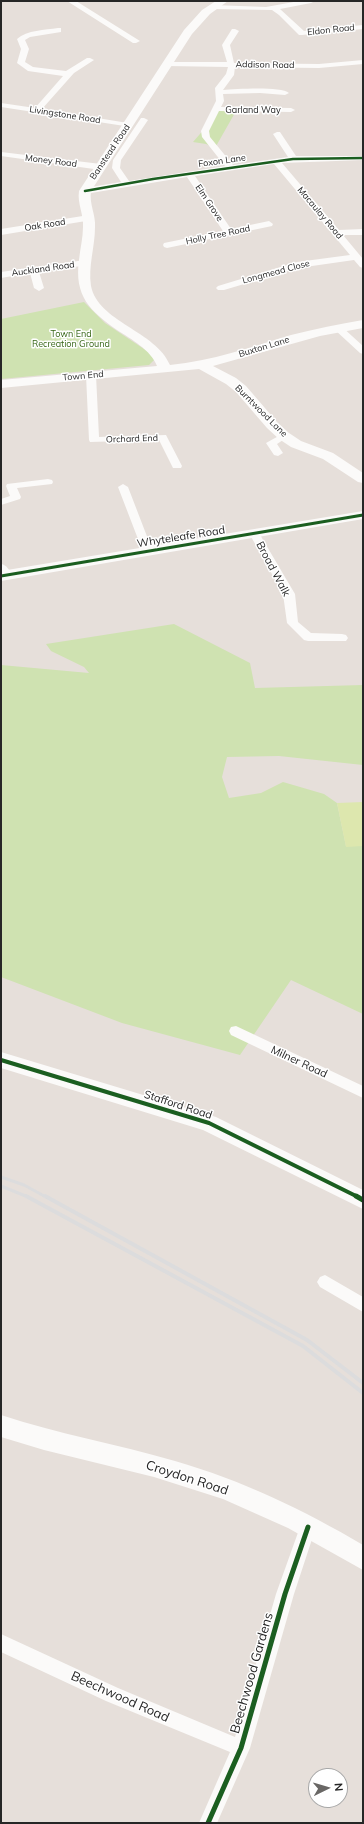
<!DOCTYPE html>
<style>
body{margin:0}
#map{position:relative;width:364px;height:1824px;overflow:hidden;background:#e6dfda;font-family:Mulish,sans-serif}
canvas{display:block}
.frame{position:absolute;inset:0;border:2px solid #262626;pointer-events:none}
.north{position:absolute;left:308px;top:1768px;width:40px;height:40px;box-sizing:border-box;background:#fff;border:1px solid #a8a8a8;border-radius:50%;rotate:85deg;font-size:11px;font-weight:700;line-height:16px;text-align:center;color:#262626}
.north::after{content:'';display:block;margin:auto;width:14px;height:18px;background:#696765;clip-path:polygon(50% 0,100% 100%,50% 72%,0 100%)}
</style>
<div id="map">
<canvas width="364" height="1824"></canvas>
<div class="frame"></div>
<div class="north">N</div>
</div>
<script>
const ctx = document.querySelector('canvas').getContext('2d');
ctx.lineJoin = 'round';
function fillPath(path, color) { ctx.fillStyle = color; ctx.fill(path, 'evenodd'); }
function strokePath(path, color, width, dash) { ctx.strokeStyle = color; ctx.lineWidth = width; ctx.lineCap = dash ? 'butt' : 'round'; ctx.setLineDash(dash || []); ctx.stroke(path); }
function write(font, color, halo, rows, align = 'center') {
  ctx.font = font + ' Mulish,sans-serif'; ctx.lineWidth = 3; ctx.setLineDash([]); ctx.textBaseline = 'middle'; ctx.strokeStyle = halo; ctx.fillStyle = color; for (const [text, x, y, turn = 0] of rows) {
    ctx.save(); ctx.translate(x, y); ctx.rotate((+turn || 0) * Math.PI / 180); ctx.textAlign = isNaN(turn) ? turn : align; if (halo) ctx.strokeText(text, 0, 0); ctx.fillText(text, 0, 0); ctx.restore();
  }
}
fillPath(new Path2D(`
 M216 109 236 111 215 148 206 144 193 142 206 127Z
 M84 302 105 323 153 355 155 359 149 365 1 379V319Z
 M174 624 250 663 255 688 363 685V765L279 756 227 757 222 777 229 798 261 793 283 782 324 794 337 803 346 846H363V1014L291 980 240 1055 122 1023 1 977V665L89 673 84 667 51 651 46 644Z`), '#cfe2b1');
fillPath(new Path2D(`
 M363 802V846L346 847 337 803Z`), '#dde7ae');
fillPath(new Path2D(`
 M67 1H76L140 41 136 43H133Z
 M299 1H315L311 3 280 9 304 31 363 25V29L302 35H299L279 15 272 10 213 9 209 7 213 5 266 7Z
 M58 28H61V32L30 37 25 40 29 49 25 62 33 67 66 71 87 58H90L94 60 74 73 42 109 128 123H131V127L1 107V103L35 108 63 76 28 71 17 63 21 49 17 39C27 30 45 30 58 28Z
 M232 29H235L239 31 230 45 234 63 319 64 363 60V64L319 68 235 67 234 75 223 90C236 89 281 86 289 93L285 95 260 93 223 94 224 101 221 107 291 108 295 110 291 112 219 111 209 131 210 137 233 165 288 157 273 134 277 132H280L296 156H363V160L282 163 339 230 363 229V235H343L363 259V268L360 267 354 260 298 268 224 290H218L216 288 218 286 297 262 350 255 274 164 195 176 231 229 269 221 273 224 272 226 167 248 164 247 163 245 164 243 223 231 187 177 85 194 81 191 85 188 121 182 112 168 113 160 141 118H144L148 120 121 160 120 168 129 181 225 166 202 137 201 131 216 101 215 88 226 74 228 67 167 66 163 64 167 62H227L222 45Z
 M1 152 101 164 105 167 101 170 1 156Z
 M89 215 92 216V220L1 235V229Z
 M85 260 88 261 89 263 88 265 39 272 44 288 39 291 34 288 30 273 1 278V272Z
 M338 325 341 326 363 346V354L360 353 335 330 333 328Z
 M91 372 96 375 99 437 166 435 182 466 181 468H173L159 440 90 442 89 440 86 375Z
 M284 433 289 436 277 444 283 453 278 456 274 455 266 443Z
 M48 479 52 480 53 482 52 484 17 488 21 497 20 499 1 505V499L10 496 6 486 7 484Z
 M123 484 128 487 153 552 152 554H144L143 552 118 487Z
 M254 530 259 533 295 594 298 622 311 633 342 634 346 635 348 638 346 641H308L304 640 287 623 283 594 249 533Z
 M1 564C7 565 9 570 12 575L11 577H3L1 575Z
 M236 1026 363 1086V1098L231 1035 229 1031 231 1027Z
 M325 1275 363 1297V1312L320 1287 317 1282 320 1277Z
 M308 1519 314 1521 316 1527 294 1594 250 1748 217 1823H199L230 1752 106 1701 1 1652V1634L118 1688 235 1737 276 1594 300 1527 302 1521Z`), '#fbfaf9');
fillPath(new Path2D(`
 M216 1H228L210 14 192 34 91 191C89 204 96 215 95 227 95 247 88 266 91 286 98 322 156 331 170 365 212 361 251 347 291 335 315 329 339 324 363 320V328L320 336 213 366 236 378 246 386 277 422 289 433 301 441 333 453 363 473V483L358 482 323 459 291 447 279 439 267 428 236 392 226 384 199 369 1 388V380L157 366C151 350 131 339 117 330 90 311 74 296 79 260 80 249 83 238 83 227 84 215 77 203 79 191L184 30 202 10Z
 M363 511V519L1 581V571Z
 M1 1052 216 1117 363 1190V1209L203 1130 1 1068Z
 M1 1415C58 1434 117 1444 175 1461 241 1480 304 1510 363 1545V1570L288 1528 223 1499 154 1477 44 1450 1 1437Z`), '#fbfaf9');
strokePath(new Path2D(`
 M1 1177 24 1185 46 1197
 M1 1186 28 1197`), '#dcdcdd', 3);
strokePath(new Path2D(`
 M26 1196 303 1346 363 1393
 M45 1196 307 1340 363 1383`), '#dcdcdd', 4);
strokePath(new Path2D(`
 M85 191 153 179 293 159 363 158`), '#1b5e20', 2.5);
strokePath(new Path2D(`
 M1 576 363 515`), '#1b5e20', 3);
strokePath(new Path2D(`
 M1 1060 209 1123 358 1197`), '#1b5e20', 4);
strokePath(new Path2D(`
 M356 1196 363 1200
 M208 1823 241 1748 285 1594 308 1527`), '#1b5e20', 5);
write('9px', '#262626', '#fff', [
 ["Eldon Road",331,30,-6],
 ["Addison Road",265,65,1],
 ["Garland Way",253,110],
 ["Livingstone Road",65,115,9],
 ["Banstead Road",110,152,-56],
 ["Money Road",51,161,7],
 ["Foxon Lane",222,161,-8],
 ["Elm Grove",209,203,56],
 ["Macaulay Road",320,213,50],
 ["Oak Road",45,225,-9],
 ["Holly Tree Road",218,235,-12],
 ["Auckland Road",43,269,-8],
 ["Longmead Close",276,272,-15],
 ["Buxton Lane",264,347,-17],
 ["Town End",83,376,-5],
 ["Burntwood Lane",261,411,45],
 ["Orchard End",132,439,-2]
]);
write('9px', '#356515', '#fff', [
 ["Town End",71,334],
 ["Recreation Ground",71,344]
]);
write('11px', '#262626', '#fff', [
 ["Whyteleafe Road",181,537,-9],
 ["Broad Walk",273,569,62],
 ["Milner Road",299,1062,25],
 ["Stafford Road",178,1105,18]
]);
write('13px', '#262626', '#fff', [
 ["Croydon Road",187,1478,18],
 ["Beechwood Gardens",252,1673,-74],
 ["Beechwood Road",120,1697,24]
]);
</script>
